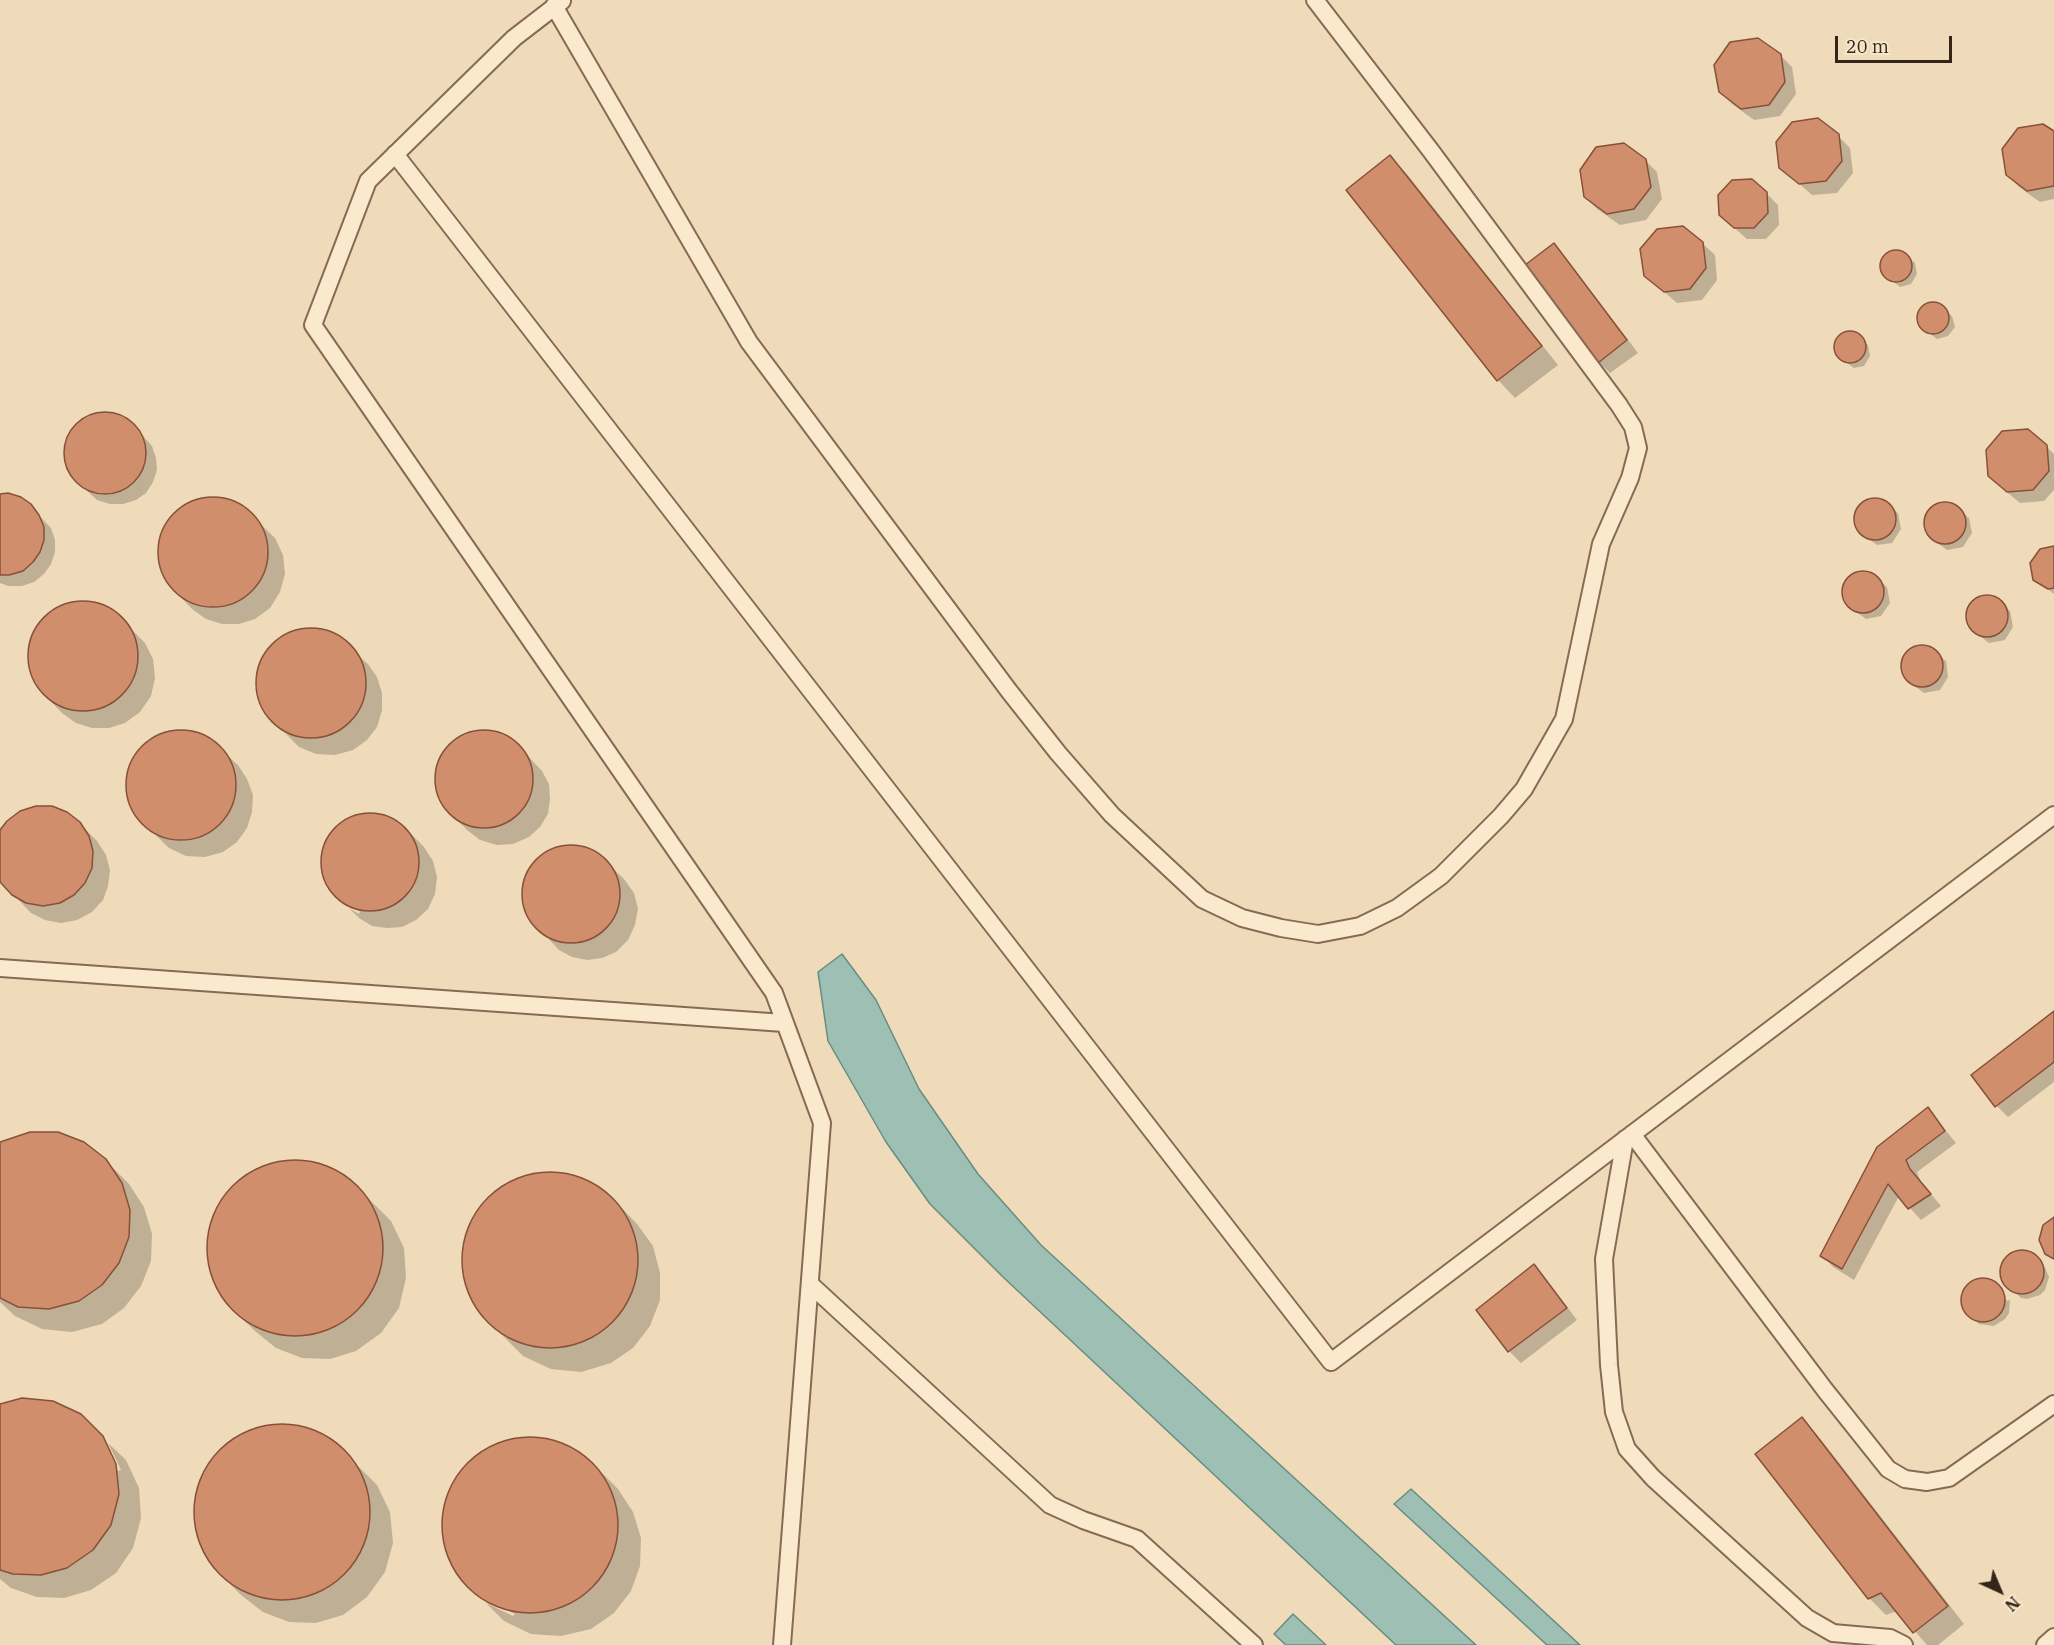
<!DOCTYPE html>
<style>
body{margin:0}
#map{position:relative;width:2054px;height:1645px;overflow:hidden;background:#efdbb9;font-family:"IBM Plex Serif",serif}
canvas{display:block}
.north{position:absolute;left:1970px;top:1561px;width:60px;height:60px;-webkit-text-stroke:4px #f7e6c9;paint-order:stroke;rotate:136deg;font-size:16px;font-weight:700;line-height:24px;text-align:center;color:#342419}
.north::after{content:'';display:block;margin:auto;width:21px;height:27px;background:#342419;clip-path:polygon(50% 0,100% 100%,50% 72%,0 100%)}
.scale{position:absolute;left:1835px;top:36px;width:117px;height:27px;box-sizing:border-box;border:3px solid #342419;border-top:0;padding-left:8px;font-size:18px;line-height:21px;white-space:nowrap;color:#342419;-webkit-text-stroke:4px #f7e6c9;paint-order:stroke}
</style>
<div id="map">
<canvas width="2054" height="1645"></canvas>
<div class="north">N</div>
<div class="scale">20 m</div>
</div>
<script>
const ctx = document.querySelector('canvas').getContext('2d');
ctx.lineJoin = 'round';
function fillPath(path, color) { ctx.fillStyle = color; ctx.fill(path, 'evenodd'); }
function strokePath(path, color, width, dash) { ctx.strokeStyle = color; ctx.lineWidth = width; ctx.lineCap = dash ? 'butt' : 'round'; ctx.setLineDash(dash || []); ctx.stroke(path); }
const water = new Path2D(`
 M842 954 876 1000 919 1089 978 1174 1041 1245 1476 1645H1396L1003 1277 930 1204 886 1142 828 1041 818 972Z
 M1411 1489 1580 1645H1547L1394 1504Z
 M1293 1614 1326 1645H1286L1274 1634Z`);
fillPath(water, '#9ebfb3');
strokePath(water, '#668d80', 1.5);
fillPath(new Path2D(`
 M1780 55 1792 67 1796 94 1780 116 1754 120 1732 104 1720 92Z
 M2054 133V199L2040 202 2019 187 2007 175Z
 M1838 136 1850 148 1853 173 1837 193 1812 195 1780 167Z
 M1390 157 1407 174 1558 365 1515 398 1498 380 1348 191Z
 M1645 160 1657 172 1662 199 1646 220 1620 225 1597 209 1585 197Z
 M1766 193 1778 205 1779 225 1766 239H1747L1732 226Z
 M1702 243 1715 255 1717 280 1702 300 1677 303 1645 275Z
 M1554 245 1565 257 1638 353 1610 373 1599 362Z
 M1899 251 1915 263 1917 274 1911 284 1900 287 1884 274 1881 263 1888 254Z
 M1936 303 1952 316 1955 327 1948 336 1937 339 1921 327 1918 315 1925 306Z
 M1852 332 1868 345 1870 356 1864 366 1854 368 1837 356 1835 345 1841 335Z
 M110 413 122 417 132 424 152 446 156 458 157 470 153 482 146 493 136 500 123 504H110L97 500 86 490 74 478 67 465 65 452 68 438 75 426 86 418 97 414Z
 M2046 446 2054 454V490L2044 501 2020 503 2001 487Z
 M0 495 30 506 51 528 55 540V552L51 564 44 574 34 582 22 586H8L0 583Z
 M207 498 225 499 243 507 275 538 283 555 285 574 280 592 270 608 255 619 239 624H222L206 619 192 609 174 590 164 576 159 560V543L165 527 175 513 189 504Z
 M1879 498 1898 513 1901 529 1892 543 1877 545 1857 530 1854 514 1863 502Z
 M1949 502 1969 518 1972 533 1963 547 1947 550 1927 535 1924 519 1933 506Z
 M2054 547V594L2035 579Z
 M1867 572 1887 587 1890 603 1881 616 1866 619 1846 604 1843 588 1852 575Z
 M1991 596 2010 611 2013 627 2005 640 1989 643 1969 628 1966 612 1975 599Z
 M77 603 96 604 113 611 145 643 153 659 155 678 151 696 140 712 125 723 109 728H92L76 723 62 713 44 694 35 681 29 664V647L35 631 45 618 59 608Z
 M303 629 320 630 335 635 368 664 377 677 382 693V710L377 727 367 740 353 750 335 755 316 754 299 747 267 715 259 699 256 680 261 661 271 646 287 634Z
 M1926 646 1946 661 1948 677 1940 690 1924 693 1904 678 1901 662 1910 649Z
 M173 731H190L206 737 238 765 247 779 253 795 252 812 247 828 237 842 223 852 205 857 186 856 169 848 137 817 128 800 127 782 131 763 141 747 156 736Z
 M486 731 501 734 514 741 542 771 549 784 550 799 548 814 540 827 529 837 513 844 497 845 480 840 467 830 449 812 440 798 436 782 438 765 445 750 457 738 471 732Z
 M376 814 392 819 406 829 424 847 433 861 437 877 435 894 428 909 416 920 402 927 387 928 372 926 359 918 349 908 359 914 360 911 344 902V904L330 889 324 875 322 860 326 845 333 832 344 822 359 815Z
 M79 823 97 841 106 855 110 870 108 886 103 900 92 912 77 920 61 923 45 920 31 913 13 894 0 878V833Z
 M576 846 592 850 624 879 634 893 638 909 635 925 628 940 616 952 602 958 587 960 572 957 559 950 531 920 525 907 523 892 526 877 533 864 544 854 560 847Z
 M2054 1013V1082L2008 1117 1997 1106Z
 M1928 1109 1956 1143 1917 1172 1921 1182 1941 1206 1921 1220 1899 1196 1854 1280 1833 1267 1822 1255Z
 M0 1143 105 1160 129 1184 144 1207 152 1234 151 1261 141 1286 124 1308 102 1324 72 1332 42 1329 15 1316 0 1302Z
 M287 1160 318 1162 345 1175 391 1221 404 1248 406 1278 399 1308 381 1333 356 1351 330 1359 302 1358 276 1348 255 1331 231 1308 215 1285 208 1258 209 1231 219 1205 236 1184 258 1168Z
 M539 1173 566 1174 592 1183 614 1200 637 1224 653 1246 660 1273V1300L650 1326 633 1348 611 1363 581 1372 551 1369 523 1356 478 1311 465 1283 462 1252 470 1223 488 1198 513 1181Z
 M2025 1251 2031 1253 2043 1263 2049 1277 2045 1290 2040 1295 2027 1299 2021 1298 2005 1283 2001 1271 2002 1265 2011 1254Z
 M1534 1266 1545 1278 1577 1320 1521 1363 1509 1351 1478 1310Z
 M1978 1279 1990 1280 2000 1288 2007 1301 2010 1300 2009 1313 2005 1319 1994 1326 1979 1324 1968 1314 1962 1301 1966 1287Z
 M0 1406 102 1436 118 1471 121 1470 108 1443 126 1460 139 1488 141 1518 133 1548 116 1573 91 1590 64 1598 37 1597 11 1588 0 1579Z
 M1802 1419 1819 1437 1964 1624 1938 1645H1927L1897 1611 1886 1615 1869 1598Z
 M274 1424 304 1427 332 1440 377 1485 390 1512 393 1543 385 1572 367 1597 343 1615 316 1623 289 1622 263 1612 241 1595 218 1572 202 1549 195 1523 196 1495 205 1469 222 1448 245 1432Z
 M520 1438 547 1439 573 1449 594 1465 618 1489 633 1512 641 1538 640 1566 631 1591 614 1613 591 1629 561 1636 531 1634 504 1621 486 1603 513 1616 515 1614 480 1597 458 1576 445 1548 443 1518 451 1489 468 1463 493 1446Z`), '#0003');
const building = new Path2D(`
 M1758 38 1781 54 1785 82 1769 105 1741 109 1719 92 1714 65 1730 42Z
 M1818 118 1839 134 1842 161 1826 181 1799 184 1779 168 1776 142 1792 122Z
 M2043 124 2054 131V186L2027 191 2006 175 2002 149 2018 128Z
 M1624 143 1646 159 1651 187 1634 209 1607 214 1584 197 1580 170 1596 147Z
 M1390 155 1542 346 1497 381 1346 190Z
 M1752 179 1767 192 1768 213 1754 228H1734L1719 215 1718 195 1732 180Z
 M1683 226 1703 242 1706 268 1690 289 1664 292 1644 276 1640 249 1657 229Z
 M1554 243 1627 340 1598 363 1525 265Z
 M1880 266a16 16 0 1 1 32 0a16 16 0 1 1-32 0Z
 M1917 318a16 16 0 1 1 32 0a16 16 0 1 1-32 0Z
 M1834 347a16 16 0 1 1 32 0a16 16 0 1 1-32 0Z
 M64 453a41 41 0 1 1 82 0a41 41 0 1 1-82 0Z
 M2028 429 2047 445 2049 471 2033 490 2007 492 1988 476 1986 450 2002 431Z
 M8 493 21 497 31 504 39 515 44 527V540L40 552 33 562 23 571 9 575H0V494Z
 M158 552a55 55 0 1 1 110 0a55 55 0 1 1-110 0Z
 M1854 519a21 21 0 1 1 42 0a21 21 0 1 1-42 0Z
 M1924 523a21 21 0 1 1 42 0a21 21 0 1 1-42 0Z
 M2054 546V588L2048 589 2033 580 2030 563 2040 549Z
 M1842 592a21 21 0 1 1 42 0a21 21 0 1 1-42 0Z
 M1966 616a21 21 0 1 1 42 0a21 21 0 1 1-42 0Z
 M28 656a55 55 0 1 1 110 0a55 55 0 1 1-110 0Z
 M256 683a55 55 0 1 1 110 0a55 55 0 1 1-110 0Z
 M1901 666a21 21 0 1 1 42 0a21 21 0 1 1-42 0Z
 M126 785a55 55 0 1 1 110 0a55 55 0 1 1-110 0Z
 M435 779a49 49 0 1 1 98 0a49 49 0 1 1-98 0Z
 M36 806H52L67 812 80 822 89 836 93 851 92 868 85 883 74 895 60 903 43 906 26 903 12 895 0 882V830L7 821 20 811Z
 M321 862a49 49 0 1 1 98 0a49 49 0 1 1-98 0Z
 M522 894a49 49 0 1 1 98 0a49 49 0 1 1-98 0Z
 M2054 1011V1062L1995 1107 1971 1075Z
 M1928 1107 1945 1131 1906 1160 1910 1169 1931 1194 1908 1209 1888 1184 1842 1269 1820 1256 1877 1147Z
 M30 1132H58L84 1142 106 1159 122 1183 130 1210 129 1237 119 1263 102 1285 79 1301 49 1309 18 1307 0 1298V1142Z
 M207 1248a88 88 0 1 1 176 0a88 88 0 1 1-176 0Z
 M462 1260a88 88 0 1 1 176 0a88 88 0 1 1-176 0Z
 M2054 1217V1259L2045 1254 2039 1240 2043 1225Z
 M2000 1272a22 22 0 1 1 44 0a22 22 0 1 1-44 0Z
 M1534 1264 1567 1308 1508 1352 1476 1310Z
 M1961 1300a22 22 0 1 1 44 0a22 22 0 1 1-44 0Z
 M22 1398 53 1401 81 1414 103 1436 116 1464 119 1494 111 1525 93 1550 67 1568 41 1575 13 1574 0 1570V1404Z
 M1802 1417 1948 1606 1913 1633 1881 1593 1868 1599 1755 1454Z
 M194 1512a88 88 0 1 1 176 0a88 88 0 1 1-176 0Z
 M442 1525a88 88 0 1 1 176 0a88 88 0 1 1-176 0Z`);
fillPath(building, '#d08e6d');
strokePath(building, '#865138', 1.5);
const service = new Path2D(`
 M562 1 514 38 368 181 313 325 774 993 822 1123 782 1645
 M554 6 749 342 1009 691 1058 753 1112 815 1202 899 1242 918 1281 928 1318 934 1360 926 1397 908 1441 876 1501 816 1524 789 1564 719 1601 544 1630 478 1638 448 1633 427 1619 405 1431 151 1315 0
 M395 154 1331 1362 2054 815
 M0 968 784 1023
 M1632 1134 1825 1390 1888 1469 1905 1479 1927 1482 1949 1478 2054 1404
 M1625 1139 1604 1259 1609 1365 1614 1412 1627 1449 1653 1478 1807 1618 1833 1633 1890 1638 1904 1645
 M810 1284 1050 1505 1083 1520 1137 1539 1254 1645
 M2045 1645 2054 1637`);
strokePath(service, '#866a54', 20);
strokePath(service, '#fae9cd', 16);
</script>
